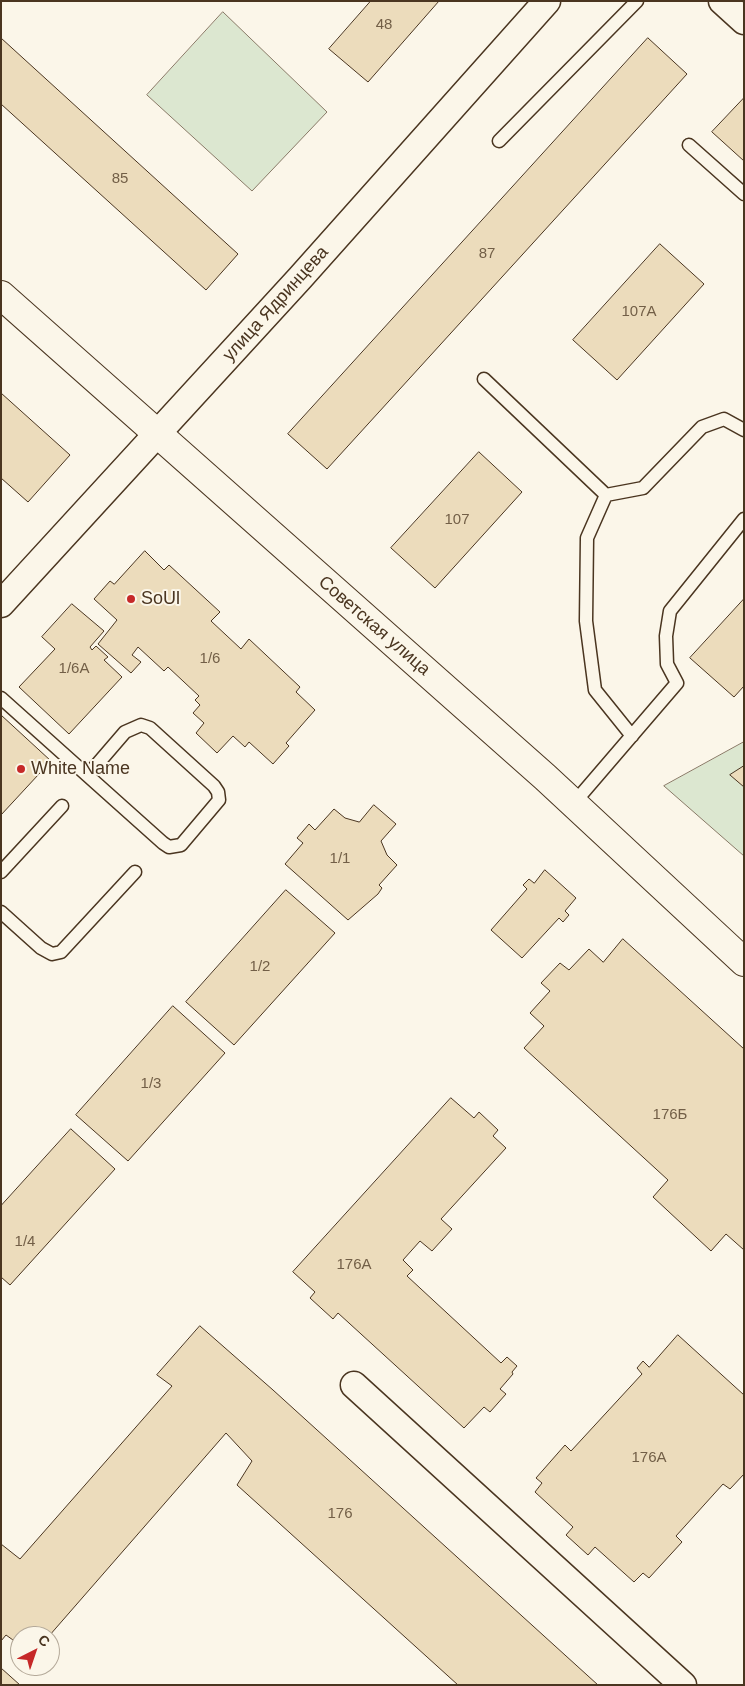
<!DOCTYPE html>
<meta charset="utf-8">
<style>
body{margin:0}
#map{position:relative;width:745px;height:1686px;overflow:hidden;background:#fbf6e9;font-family:Helvetica,sans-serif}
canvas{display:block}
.frame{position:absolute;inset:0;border:2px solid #4a3520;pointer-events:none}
.north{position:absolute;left:10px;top:1626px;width:50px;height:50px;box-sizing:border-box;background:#fbf6e9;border:1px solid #b4a999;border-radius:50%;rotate:41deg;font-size:14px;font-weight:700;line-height:20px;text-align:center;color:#4a3520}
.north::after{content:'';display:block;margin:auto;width:18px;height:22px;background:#c62828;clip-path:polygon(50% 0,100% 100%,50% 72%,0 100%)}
</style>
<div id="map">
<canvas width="745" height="1686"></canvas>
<div class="frame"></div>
<div class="north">С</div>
</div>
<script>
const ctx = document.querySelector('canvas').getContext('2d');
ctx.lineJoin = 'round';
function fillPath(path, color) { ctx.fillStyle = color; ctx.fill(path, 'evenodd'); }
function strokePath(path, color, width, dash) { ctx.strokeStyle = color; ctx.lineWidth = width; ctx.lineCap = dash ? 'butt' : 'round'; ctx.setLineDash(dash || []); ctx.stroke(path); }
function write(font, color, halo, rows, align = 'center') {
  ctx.font = font + ' Helvetica,sans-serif'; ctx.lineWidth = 4; ctx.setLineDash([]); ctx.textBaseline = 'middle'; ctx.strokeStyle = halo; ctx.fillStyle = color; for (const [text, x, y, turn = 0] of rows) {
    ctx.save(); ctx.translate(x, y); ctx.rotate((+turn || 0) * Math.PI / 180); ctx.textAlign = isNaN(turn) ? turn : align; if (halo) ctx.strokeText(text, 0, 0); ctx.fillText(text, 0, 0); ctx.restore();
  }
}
const green = new Path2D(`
 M223 12 327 112 252 191 147 95Z
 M744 742V856L664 786Z`);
fillPath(green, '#dce7d0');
strokePath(green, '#887966', 1);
const building = new Path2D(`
 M371 1H439L368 82 329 49Z
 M1 38 238 254 206 290 1 104Z
 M648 38 687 74 327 469 288 434Z
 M744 98V161L712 132Z
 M660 244 704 284 617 380 573 340Z
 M1 393 70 455 28 502 1 478Z
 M479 452 522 492 435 588 391 548Z
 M145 551 164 570 169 565 220 612 211 621 241 649 249 639 300 687 296 692 315 710 286 743 289 746 273 764 249 742 245 747 233 736 217 753 196 733 204 723 193 713 200 705 195 700 199 696 168 667 164 671 138 647 132 655 141 662 131 673 98 644 117 620 94 599 110 581 114 584Z
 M744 599V686L734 697 690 658Z
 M72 604 104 631 90 647 92 650 96 646 108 657 104 660 122 677 69 734 19 687 55 649 42 637Z
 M1 715 51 761 1 815Z
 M744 766V787L730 775Z
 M374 805 396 824 381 841 387 855 397 865 379 885 382 888 378 894 348 920 285 864 303 843 297 838 309 824 315 830 334 809 345 818 359 822Z
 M545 870 576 898 565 911 569 915 563 922 559 918 522 958 491 930 527 889 523 885 529 879 534 883Z
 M286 890 335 933 234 1045 186 1002Z
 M623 939 744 1049V1250L726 1234 711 1251 653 1197 668 1180 524 1048 544 1026 530 1013 550 991 541 983 560 963 569 970 589 949 603 962Z
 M173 1006 225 1053 128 1161 76 1115Z
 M451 1098 474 1118 479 1112 498 1130 493 1136 506 1148 441 1219 452 1229 432 1251 420 1241 403 1260 413 1270 407 1276 501 1363 507 1357 517 1366 512 1372 513 1374 500 1389 506 1394 490 1412 484 1407 464 1428 338 1313 333 1319 310 1298 315 1292 293 1272Z
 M71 1129 115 1169 10 1285 1 1277V1206Z
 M200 1326 273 1390 598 1685H458L237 1485 252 1461 226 1433 49 1636H20V1645L6 1635 1 1641V1544L20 1559 172 1386 157 1375Z
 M678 1335 744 1395V1474L730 1489 723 1484 676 1536 682 1542 649 1578 643 1573 634 1582 595 1547 588 1555 566 1535 573 1527 535 1492 542 1483 536 1478 565 1445 571 1451 642 1374 637 1368 643 1361 649 1367Z
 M1 1668 20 1685H1Z`);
fillPath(building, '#ecdcbc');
strokePath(building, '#4a3520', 1);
const lane = new Path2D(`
 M499 141 637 1
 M689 145 744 194
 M484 379 606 495 643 488 702 427 724 419 744 430
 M606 495 587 538 586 621 595 690 632 736
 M1 698 163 843 169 847 181 845 219 800 218 792 214 786 150 728 141 725 125 732 88 775
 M574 803 677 683 667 664 666 636 670 611 744 519
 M1 872 62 806
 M1 912 41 948 52 954 61 952 135 872`);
const street = new Path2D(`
 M722 1 744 21
 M1 604 300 278 547 1
 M354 1385 683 1685`);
const secondary = new Path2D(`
 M1 295 545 777 744 962`);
strokePath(lane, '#4a3520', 15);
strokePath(street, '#4a3520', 29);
strokePath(secondary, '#4a3520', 30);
strokePath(lane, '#fbf6e9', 12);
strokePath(street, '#fbf6e9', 26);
strokePath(secondary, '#fbf6e9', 28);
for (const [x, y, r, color] of [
 [131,599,5,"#c62828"],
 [21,769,5,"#c62828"]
]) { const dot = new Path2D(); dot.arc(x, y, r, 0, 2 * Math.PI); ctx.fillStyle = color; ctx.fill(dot); strokePath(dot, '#fbf6e9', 2); }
write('15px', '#725f47', null, [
 ["48",384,25],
 ["85",120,179],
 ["87",487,254],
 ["107А",639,312],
 ["107",457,520],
 ["1/6",210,659],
 ["1/6А",74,669],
 ["1/1",340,859],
 ["1/2",260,967],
 ["1/3",151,1084],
 ["176Б",670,1115],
 ["1/4",25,1242],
 ["176А",354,1265],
 ["176А",649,1458],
 ["176",340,1514]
]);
write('18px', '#4a3520', '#fbf6e9', [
 ["улица Ядринцева",276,304,-48],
 ["Советская улица",374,626,41]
]);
write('18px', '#4a3520', '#fbf6e9', [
 ["SoUl",141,599],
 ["White Name",31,769]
], 'left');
</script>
